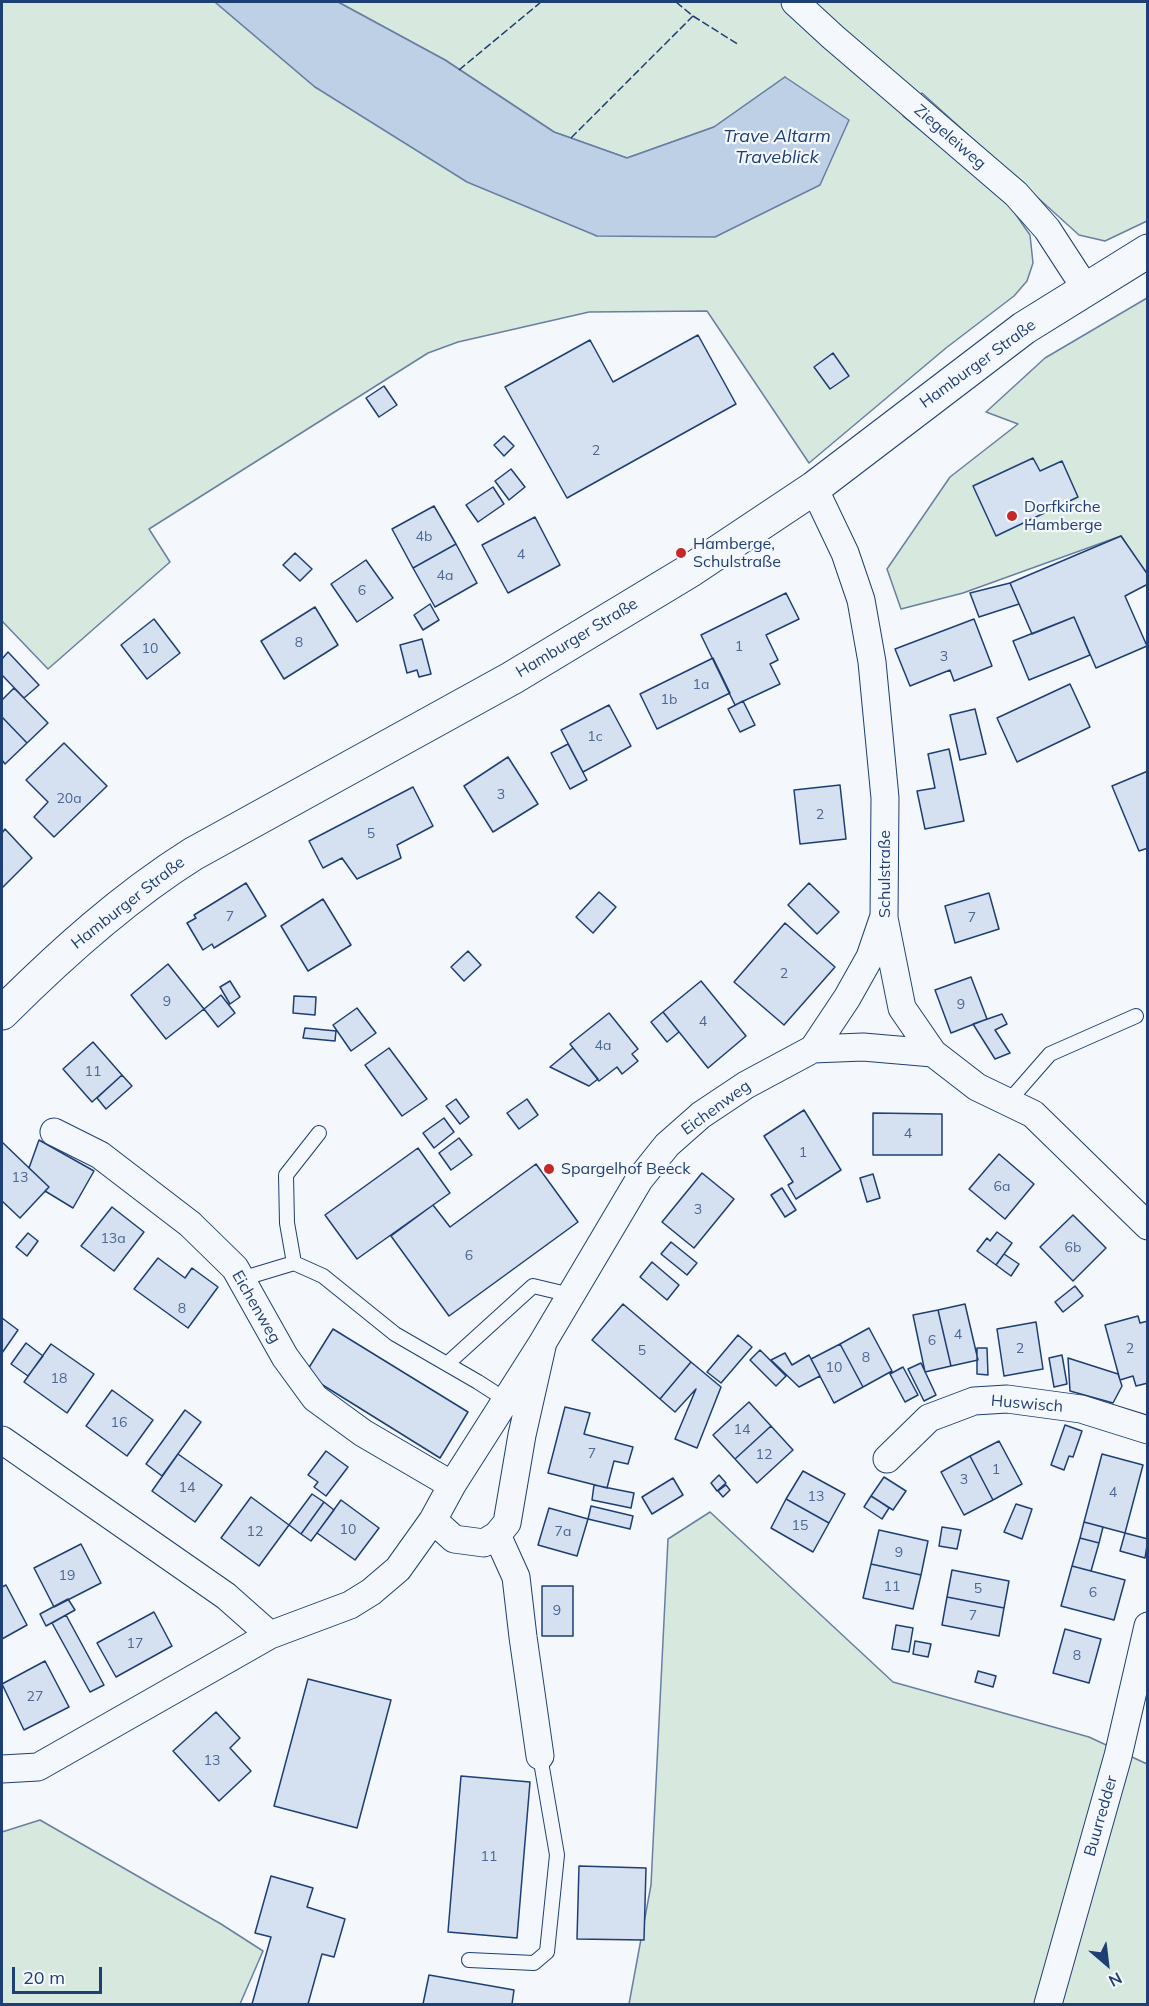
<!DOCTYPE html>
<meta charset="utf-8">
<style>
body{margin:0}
#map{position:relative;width:1149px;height:2006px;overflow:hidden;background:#f4f7fb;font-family:Mulish,sans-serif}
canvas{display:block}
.frame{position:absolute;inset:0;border:3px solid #1d3f73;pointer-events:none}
.north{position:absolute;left:1077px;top:1934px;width:60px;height:60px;-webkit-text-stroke:4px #f4f7fb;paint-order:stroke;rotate:152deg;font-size:16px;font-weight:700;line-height:24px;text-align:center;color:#1d3f73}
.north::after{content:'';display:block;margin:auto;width:21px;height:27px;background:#1d3f73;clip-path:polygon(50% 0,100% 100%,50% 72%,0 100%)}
.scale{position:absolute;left:12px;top:1967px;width:90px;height:27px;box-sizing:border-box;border:3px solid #1d3f73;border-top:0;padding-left:8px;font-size:18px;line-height:21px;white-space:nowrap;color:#1d3f73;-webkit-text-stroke:4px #f4f7fb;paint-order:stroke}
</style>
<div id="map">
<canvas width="1149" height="2006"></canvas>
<div class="frame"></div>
<div class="north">N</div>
<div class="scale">20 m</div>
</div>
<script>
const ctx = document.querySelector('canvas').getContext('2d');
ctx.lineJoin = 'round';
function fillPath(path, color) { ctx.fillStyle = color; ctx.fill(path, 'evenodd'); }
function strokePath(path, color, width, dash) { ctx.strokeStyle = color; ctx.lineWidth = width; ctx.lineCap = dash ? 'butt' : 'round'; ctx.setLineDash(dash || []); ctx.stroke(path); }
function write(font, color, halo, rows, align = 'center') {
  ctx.font = font + ' Mulish,sans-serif'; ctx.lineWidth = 4.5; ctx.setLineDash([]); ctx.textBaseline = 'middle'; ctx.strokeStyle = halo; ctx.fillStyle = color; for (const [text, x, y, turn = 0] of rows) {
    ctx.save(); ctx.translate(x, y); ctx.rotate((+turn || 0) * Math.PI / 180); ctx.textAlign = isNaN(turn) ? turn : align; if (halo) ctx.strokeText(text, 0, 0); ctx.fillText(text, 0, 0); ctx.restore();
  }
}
const green = new Path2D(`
 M2 2H215L315 87 597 236 785 77 714 127 627 158 554 132 445 60 338 2H1147V221L1105 241 1079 235 922 93 903 116 1005 199 1030 235 1033 263 1027 281 1014 296 946 348 809 463 707 311 589 312 458 342 428 353 149 529 170 562 48 669 2 621Z
 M1147 298V575L1121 536 963 593 901 609 887 569 950 477 1018 424 986 412 1045 358Z
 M710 1512 893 1682 1089 1737 1147 1764V2004H629L651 1885 668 1539Z
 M40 1820 221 1924 263 1951 240 2004H2V1832Z`);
fillPath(green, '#d7e8df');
strokePath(green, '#687fa3', 1.5);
const water = new Path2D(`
 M215 2H338L445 60 554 132 627 158 714 127 785 77 849 120 820 185 715 237 597 236 467 182 315 87Z`);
fillPath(water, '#bed0e5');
strokePath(water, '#687fa3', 1.5);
const building = new Path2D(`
 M698 335 736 404 567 498 505 387 590 340 613 382Z
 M833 353 849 376 830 389 814 367Z
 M384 386 397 405 379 417 366 398Z
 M504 436 514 446 504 456 494 445Z
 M1033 458 1040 471 1062 461 1078 497 996 536 973 486Z
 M511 469 525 487 509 500 495 481Z
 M493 487 504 504 478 522 466 505Z
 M434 506 456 544 413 568 392 529Z
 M535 517 560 565 508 593 482 545Z
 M1121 536 1148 575V584L1125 596 1147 646 1096 668 1074 617 1032 634 1010 583Z
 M456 544 477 583 435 607 413 568Z
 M295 553 312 569 300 581 283 565Z
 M366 560 393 598 357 622 331 584Z
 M1010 583 1019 604 979 617 970 593Z
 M786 593 799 619 766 635 778 660 770 664 780 684 735 705 701 635Z
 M430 604 439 620 423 630 414 615Z
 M315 607 338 645 284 679 261 641Z
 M1074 617 1090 655 1029 680 1013 641Z
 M154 619 180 653 147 679 121 645Z
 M974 619 992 666 954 681 950 670 910 686 895 649Z
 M422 639 431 674 419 677 417 670 407 673 400 645Z
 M8 652 39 685 24 698 2 675V659Z
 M713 658 730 693 657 729 640 694Z
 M1070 684 1090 727 1017 762 997 718Z
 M14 688 48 723 27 743 2 717V700Z
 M743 701 755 725 740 732 728 709Z
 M609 705 631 746 583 772 561 730Z
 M975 709 986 754 960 760 950 715Z
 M2 717 27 743 5 764 2 760Z
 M64 743 107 786 54 837 34 817 48 802 26 780Z
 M568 744 587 780 570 789 551 753Z
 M949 749 964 821 925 829 917 791 935 788 928 754Z
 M508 757 538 804 493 832 464 786Z
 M1148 771V848L1139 851 1112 786Z
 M840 785 846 839 800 844 794 790Z
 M413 787 433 826 397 845 401 858 357 879 342 858 323 868 309 841Z
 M5 829 32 858 2 888V833Z
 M246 883 266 916 214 948 212 944 203 950 187 923 196 918 194 915Z
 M809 883 839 912 817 934 788 905Z
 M599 892 616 907 593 933 576 917Z
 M989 893 999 929 955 943 945 906Z
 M323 899 351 945 308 971 281 926Z
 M785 923 835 967 784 1025 734 982Z
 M468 951 481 965 464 981 451 967Z
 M168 964 204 1009 166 1039 131 995Z
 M971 977 987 1019 951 1033 935 990Z
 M230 981 240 997 230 1004 220 987Z
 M701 981 746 1036 708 1068 663 1012Z
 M221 995 235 1013 218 1027 204 1009Z
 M294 996 316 997 315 1015 293 1013Z
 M357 1008 376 1033 351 1051 333 1025Z
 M663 1012 679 1032 667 1042 651 1022Z
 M609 1013 638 1049 632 1054 638 1061 622 1074 617 1067 599 1081 570 1044Z
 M1002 1014 1007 1024 995 1030 1010 1053 995 1059 973 1024Z
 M305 1028 336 1031 335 1041 303 1038Z
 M93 1042 122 1075 92 1102 63 1069Z
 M389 1048 427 1099 402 1116 365 1065Z
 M573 1048 598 1079 589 1086 550 1067Z
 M122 1075 132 1086 106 1109 97 1098Z
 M456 1099 469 1117 460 1124 446 1106Z
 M527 1099 538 1115 519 1129 507 1113Z
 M804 1110 841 1170 796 1199 788 1185 793 1182 764 1136Z
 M873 1113 942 1114V1155H873Z
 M444 1118 454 1132 434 1148 423 1133Z
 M459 1138 472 1155 451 1170 439 1153Z
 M39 1140 94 1171 73 1208 45 1191 49 1187 29 1168Z
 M2 1142 49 1187 20 1218 2 1201Z
 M418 1148 450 1193 357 1259 325 1215Z
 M999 1154 1034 1184 1005 1219 969 1189Z
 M536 1164 578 1222 449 1316 391 1236 433 1205 450 1227Z
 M702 1173 734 1199 694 1248 662 1222Z
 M873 1174 880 1198 867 1202 860 1178Z
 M782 1188 796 1210 785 1217 771 1195Z
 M112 1207 144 1232 114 1271 81 1246Z
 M1073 1215 1106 1248 1073 1281 1040 1247Z
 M997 1232 1012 1243 996 1265 977 1251 987 1238 990 1241Z
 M28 1233 38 1241 27 1256 16 1247Z
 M671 1242 697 1263 687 1275 661 1254Z
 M1004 1254 1019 1264 1011 1276 996 1265Z
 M158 1258 185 1278 192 1268 218 1287 188 1328 134 1289Z
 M652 1262 679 1285 667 1300 640 1277Z
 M1075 1286 1083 1296 1063 1312 1055 1302Z
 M623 1304 691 1362 660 1399 592 1340Z
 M965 1304 978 1360 951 1366 938 1310Z
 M938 1310 951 1366 925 1372 913 1315Z
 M1138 1316 1140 1323 1148 1321V1383L1136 1386 1133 1376 1120 1380 1105 1325Z
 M2 1318 18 1330 2 1353Z
 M1036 1322 1043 1369 1004 1376 997 1329Z
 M869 1328 892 1371 863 1387 840 1344Z
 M333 1329 468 1412 440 1458 305 1374Z
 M738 1335 752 1347 721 1383 707 1372Z
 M26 1343 43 1356 28 1376 11 1364Z
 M51 1344 94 1374 67 1413 24 1382Z
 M840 1344 863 1387 834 1403 811 1359Z
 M977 1348H987L988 1375 977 1374Z
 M760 1350 786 1376 776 1386 750 1360Z
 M785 1353 792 1365 809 1355 820 1376 799 1387 771 1360Z
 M1062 1355 1067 1384 1054 1387 1049 1358Z
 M1068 1358 1118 1374 1122 1386 1113 1403 1070 1391Z
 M691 1362 721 1387 697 1448 675 1439 696 1389 675 1412 660 1399Z
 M921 1363 936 1395 924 1401 908 1369Z
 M903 1367 918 1395 905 1402 890 1374Z
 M112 1390 153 1420 127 1456 86 1426Z
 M749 1402 771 1426 735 1459 713 1435Z
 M565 1407 590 1413 584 1434 633 1447 628 1464 614 1461 607 1488 548 1473Z
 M185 1410 201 1422 162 1476 146 1464Z
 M1065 1425 1082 1431 1073 1457 1069 1456 1064 1470 1051 1465Z
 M771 1426 793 1450 757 1483 735 1459Z
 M999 1441 1022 1484 993 1500 970 1456Z
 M326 1451 348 1467 326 1496 314 1487 318 1482 308 1475Z
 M178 1454 222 1485 195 1522 152 1491Z
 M1102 1454 1143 1465 1125 1533 1084 1522Z
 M970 1456 993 1500 964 1515 941 1472Z
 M803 1471 845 1494 829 1523 786 1499Z
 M719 1475 726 1483 717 1491 711 1483Z
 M884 1477 906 1491 893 1510 871 1496Z
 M673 1478 683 1495 652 1514 642 1497Z
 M594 1485 634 1493 631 1508 592 1500Z
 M726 1485 730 1490 723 1497 718 1491Z
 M312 1494 324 1502 301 1534 289 1525Z
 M871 1496 889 1508 882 1519 864 1507Z
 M251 1497 289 1525 259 1566 221 1538Z
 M786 1499 829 1523 813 1552 771 1528Z
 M341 1500 379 1528 355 1560 317 1533Z
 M324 1502 334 1510 311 1541 301 1534Z
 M1016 1504 1032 1509 1022 1539 1004 1532Z
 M591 1506 633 1516 630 1529 588 1519Z
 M549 1508 588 1519 577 1556 538 1545Z
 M1084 1522 1103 1527 1099 1543 1080 1538Z
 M942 1527 961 1530 957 1549 939 1546Z
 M879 1530 928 1541 921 1575 871 1564Z
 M1125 1533 1148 1539 1145 1558 1120 1551Z
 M1080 1538 1099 1543 1091 1571 1072 1566Z
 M81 1544 101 1583 54 1607 34 1568Z
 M871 1564 921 1575 913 1609 863 1598Z
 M1072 1566 1125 1580 1114 1620 1061 1606Z
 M952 1570 1009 1581 1004 1608 947 1597Z
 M6 1585 27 1625 2 1639V1587Z
 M542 1586H573V1636H542Z
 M947 1597 1004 1608 999 1636 942 1625Z
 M68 1599 75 1610 46 1626 40 1614Z
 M154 1612 172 1646 116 1677 97 1643Z
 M66 1615 104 1685 90 1692 52 1623Z
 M896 1625 913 1628 909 1652 892 1649Z
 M1065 1629 1101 1639 1089 1683 1053 1673Z
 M915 1641 931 1644 928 1657 913 1654Z
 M45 1661 69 1707 24 1730 2 1684Z
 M978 1671 996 1676 993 1687 975 1682Z
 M308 1679 391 1700 357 1828 274 1806Z
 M216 1712 240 1738 230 1748 251 1771 219 1801 173 1751Z
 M461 1776 530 1782 517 1938 448 1932Z
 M579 1866 646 1868 644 1940 577 1939Z
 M271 1876 313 1888 307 1907 345 1919 334 1957 322 1954 308 2004H252L271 1937 255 1933Z
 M429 1975 514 1990 512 2004H423Z`);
fillPath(building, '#d5e0f0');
strokePath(building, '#1d3f73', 1.5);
const lane = new Path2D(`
 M1008 1102 1050 1054 1136 1016
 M294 1263 287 1223 286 1175 319 1133
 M241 1279 294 1263 323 1276 395 1334 478 1382 506 1400
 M447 1364 533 1286 571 1295
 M469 1960 534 1963 547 1952 557 1855 540 1756`);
const street = new Path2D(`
 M795 2 833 37 1016 194 1047 229 1086 289
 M814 488 845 553 861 600 872 662 885 798 884 918 902 1008 933 1053 977 1087 1033 1114 1148 1226
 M813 1049 847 998 870 957 883 919
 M54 1132 100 1155 190 1224 235 1268 285 1357 315 1398 363 1433 452 1485
 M543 1342 522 1435 507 1523 497 1535 484 1543 454 1539 433 1520 452 1485 543 1342 639 1180 667 1145 701 1115 746 1085 813 1049 863 1047 933 1053
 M2 1440 226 1596 270 1635
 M887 1459 929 1418 974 1401 1007 1399 1081 1409 1148 1430
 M497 1535 516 1577 523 1637 540 1756
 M2 1769 38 1767 270 1635 350 1605 371 1592 398 1569 433 1520
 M1048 2004 1118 1756 1148 1626`);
const primary = new Path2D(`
 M2 1013C60 955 123 898 193 854L512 678 691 570 814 488 1024 328 1148 251`);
strokePath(lane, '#1d3f73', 16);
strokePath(street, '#1d3f73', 29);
strokePath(primary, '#1d3f73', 35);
strokePath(lane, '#f4f7fb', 14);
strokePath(street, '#f4f7fb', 27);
strokePath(primary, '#f4f7fb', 33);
strokePath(new Path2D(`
 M676 2 693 16 739 45
 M459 70 541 2
 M571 138 693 16`), '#1d3f73', 1.5, [8, 3]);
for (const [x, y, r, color] of [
 [1012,516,6,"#c62828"],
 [681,553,6,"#c62828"],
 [549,1169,6,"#c62828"]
]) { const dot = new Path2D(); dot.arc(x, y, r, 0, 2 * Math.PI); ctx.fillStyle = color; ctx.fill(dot); strokePath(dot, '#f4f7fb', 2); }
write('14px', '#4b6792', null, [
 ["2",596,451],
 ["4b",424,537],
 ["4",521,555],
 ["4a",445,576],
 ["6",362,591],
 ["8",299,643],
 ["1",739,647],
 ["10",150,649],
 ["3",944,657],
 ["1a",701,685],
 ["1b",669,700],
 ["1c",595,737],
 ["3",501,795],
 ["20a",69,799],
 ["2",820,815],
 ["5",371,834],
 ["7",230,917],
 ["7",972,918],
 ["2",784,974],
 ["9",167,1002],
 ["9",961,1005],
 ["4",703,1022],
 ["4a",603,1046],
 ["11",93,1072],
 ["4",908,1134],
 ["1",803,1153],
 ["13",20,1178],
 ["6a",1002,1187],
 ["3",698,1210],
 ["13a",113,1239],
 ["6b",1073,1248],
 ["6",469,1256],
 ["8",182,1309],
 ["4",958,1335],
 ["6",932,1341],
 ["2",1020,1349],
 ["2",1130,1349],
 ["5",642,1351],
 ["8",866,1358],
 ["10",834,1368],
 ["18",59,1379],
 ["16",119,1423],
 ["14",742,1430],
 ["7",592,1454],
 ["12",764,1455],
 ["1",996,1470],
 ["3",964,1480],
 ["14",187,1488],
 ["4",1113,1493],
 ["13",816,1497],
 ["15",800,1526],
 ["10",348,1530],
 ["12",255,1532],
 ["7a",563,1532],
 ["9",899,1553],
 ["19",67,1576],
 ["11",892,1587],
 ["5",978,1589],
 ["6",1093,1593],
 ["9",557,1611],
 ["7",973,1616],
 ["17",135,1644],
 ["8",1077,1656],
 ["27",35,1697],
 ["13",212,1761],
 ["11",489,1857]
]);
write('16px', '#1d3f73', '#f4f7fb', [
 ["Ziegeleiweg",950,137,41],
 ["Hamburger Straße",978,364,-36],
 ["Hamburger Straße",577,638,-31],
 ["Schulstraße",885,874,-90],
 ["Hamburger Straße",128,903,-38],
 ["Eichenweg",716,1108,-36],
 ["Eichenweg",256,1307,60],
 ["Huswisch",1027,1404,5],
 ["Buurredder",1101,1816,-74]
]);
write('16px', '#1d3f73', '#f4f7fb', [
 ["Dorfkirche",1024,507],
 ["Hamberge",1024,525],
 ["Hamberge,",693,544],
 ["Schulstraße",693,562],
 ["Spargelhof Beeck",561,1169]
], 'left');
write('italic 18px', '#1d3f73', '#f4f7fb', [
 ["Trave Altarm",777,137],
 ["Traveblick",777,158]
]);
</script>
